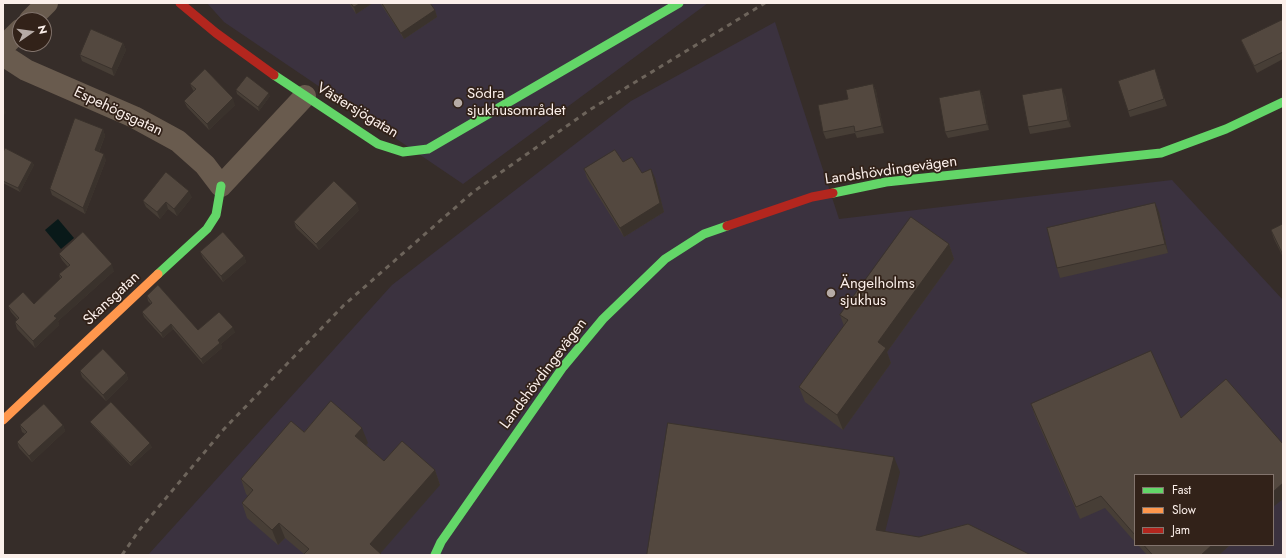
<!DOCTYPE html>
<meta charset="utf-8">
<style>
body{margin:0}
#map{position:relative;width:1286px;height:558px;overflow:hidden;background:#362d29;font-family:Jost,sans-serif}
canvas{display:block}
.frame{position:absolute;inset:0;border:4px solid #fbefea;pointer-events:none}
.legend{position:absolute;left:1134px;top:474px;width:140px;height:72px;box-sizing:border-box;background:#322219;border:1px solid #82746d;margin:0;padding:5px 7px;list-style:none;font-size:12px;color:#fbefea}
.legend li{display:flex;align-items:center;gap:8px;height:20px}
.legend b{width:20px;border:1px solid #82746d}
.north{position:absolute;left:12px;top:12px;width:40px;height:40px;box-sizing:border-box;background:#322219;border:1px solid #82746d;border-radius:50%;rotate:77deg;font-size:11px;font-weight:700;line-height:16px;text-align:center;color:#fbefea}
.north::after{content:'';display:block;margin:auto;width:14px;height:18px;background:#b6aba6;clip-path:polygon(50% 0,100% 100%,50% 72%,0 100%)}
</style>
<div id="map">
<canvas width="1286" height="558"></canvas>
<div class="frame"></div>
<ul class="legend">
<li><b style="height:5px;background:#63d668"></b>Fast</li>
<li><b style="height:5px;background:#ff974d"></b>Slow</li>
<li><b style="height:5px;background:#b3261e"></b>Jam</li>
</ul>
<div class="north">N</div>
</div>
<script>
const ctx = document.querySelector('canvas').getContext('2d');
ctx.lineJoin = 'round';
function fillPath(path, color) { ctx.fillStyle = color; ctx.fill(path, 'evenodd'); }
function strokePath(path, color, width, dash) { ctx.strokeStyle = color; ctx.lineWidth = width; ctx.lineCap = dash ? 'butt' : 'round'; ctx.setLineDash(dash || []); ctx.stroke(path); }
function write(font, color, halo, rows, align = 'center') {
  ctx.font = font + ' Jost,sans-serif'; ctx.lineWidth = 3.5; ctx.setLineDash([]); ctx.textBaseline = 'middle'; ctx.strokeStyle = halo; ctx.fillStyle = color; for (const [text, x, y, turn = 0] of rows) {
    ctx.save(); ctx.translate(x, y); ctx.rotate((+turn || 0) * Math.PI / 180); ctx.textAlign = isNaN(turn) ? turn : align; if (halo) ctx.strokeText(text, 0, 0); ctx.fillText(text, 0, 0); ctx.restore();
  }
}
fillPath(new Path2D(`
 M207 3H708L463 184 224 22Z
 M775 22 839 219 1172 180 1283 300V555H148L392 285 631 101ZM1135 475H1273V545H1135Z`), '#3b323f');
fillPath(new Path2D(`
 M58 219 74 238 61 249 45 230Z`), '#091919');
strokePath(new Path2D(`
 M30 20 47 3
 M3 47 20 30
 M3 55 26 70 134 117 178 141 205 165 221 186 305 96`), '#695b4e', 22);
strokePath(new Path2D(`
 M274 75 378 144 403 152 428 149 679 3
 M833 193 886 182 1161 153 1226 129 1283 102
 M158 274 207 229 216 215 221 186
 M435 555 441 542 563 367 603 319 665 259 704 234 727 226`), '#63d668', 9);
strokePath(new Path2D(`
 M3 420 158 274`), '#ff974d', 9);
strokePath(new Path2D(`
 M180 3 216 33 274 75
 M727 226 812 197 833 193`), '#b3261e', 9);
strokePath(new Path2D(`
 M122 555 140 529 224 429 344 305 473 192 591 109 765 3`), '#6d645b', 3, [5, 5]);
fillPath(new Path2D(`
 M349 3H373L356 14Z
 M380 3H430L435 10 437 17 404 39Z
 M1283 22V59L1257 73 1244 47 1241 40Z
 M123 43 126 50 114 76 82 61 80 55Z
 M1157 76 1167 106 1130 117 1128 111Z
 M190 84 235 105 209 130 187 107 184 101 194 91 193 90Z
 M873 84 876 91 884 133 857 138 855 133 826 139 823 132 848 99Z
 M236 90 270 96 259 111 237 94Z
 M980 90 983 97 989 130 948 138 945 132Z
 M1065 95 1071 127 1030 134 1028 127Z
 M103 129 105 136 99 152 106 160 85 214 52 195 50 189Z
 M3 153 32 162 34 165 20 192 3 183Z
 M623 162 642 173 655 178 664 212 624 237 587 178 584 169Z
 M192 197 177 216 168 209 160 219 146 207 143 201Z
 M359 210 319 250 296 228 294 222Z
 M1159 212 1168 253 1060 278 1057 268Z
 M1283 224V257L1274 239 1271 230Z
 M949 244 954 259 887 352 891 363 843 430 805 402 799 387 844 326 840 315Z
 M200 252 244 256 246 262 223 282 203 258Z
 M59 254 114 271 58 321 59 325 35 348 17 329 15 322 17 319 11 312 8 306 34 304 60 279 59 274 68 267 62 260Z
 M147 296 198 330 235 332 221 344 222 348 203 364 173 329 163 338 144 317 142 312 151 304 148 301Z
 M80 371 126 373 128 379 106 401 82 377Z
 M1031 404 1181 418 1135 475V542L1105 508 1080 519 1035 416Z
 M90 422 152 447 131 466 92 425Z
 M20 425H63L65 431 32 462 19 448 17 442 25 434 22 432Z
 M304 432 368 443 366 445 384 461 435 470 440 485 304 554 285 538 278 545 247 518 242 503 248 496 246 494 241 479Z
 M1138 545H1230L1219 555H1147Z`), '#473e36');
fillPath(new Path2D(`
 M361 3H373L356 14 354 7Z
 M435 10 437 17 404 39 401 33Z
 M123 43 126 50 114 76 112 69Z
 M873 84 876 91 884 133 882 126Z
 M1062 88 1065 95 1071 127 1068 120Z
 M980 90 983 97 989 130 987 124Z
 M269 93 270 96 259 111 258 107Z
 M233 98 235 105 209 130 207 124Z
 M3 107H4L6 113 3 116Z
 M103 129 105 136 97 156 95 150Z
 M104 154 106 160 85 214 83 208Z
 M32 162 34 165 20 192 18 188Z
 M651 169 655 178 664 212 624 237 620 228Z
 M189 191 192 197 177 216 174 209Z
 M166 202 168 209 160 219 157 212Z
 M357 203 359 210 319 250 316 244Z
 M1155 203 1159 212 1168 253 1165 244Z
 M949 244 954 259 887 352 891 363 843 430 837 415 878 342Z
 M244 256 246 262 223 282 221 276Z
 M112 264 114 271 58 321 59 325 35 348 33 341 54 316Z
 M171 324 173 329 163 338 161 333Z
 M233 327 235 332 221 344 222 348 203 364 201 359 218 340Z
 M126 373 128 379 106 401 103 395Z
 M63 425 65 431 32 462 29 456Z
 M362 428 368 443 361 451 355 436Z
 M150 443 152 447 131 466 130 463Z
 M894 457 900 472 882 544 876 530Z
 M435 470 440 485 379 555 370 544Z
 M1283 483V499L1273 507V492Z
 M279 523 285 538 278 545 272 530Z
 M1212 545H1230L1219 555H1201Z`), '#3a322c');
const building = new Path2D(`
 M351 3H361L354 7Z
 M382 3H430L435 10 401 33Z
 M1282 20 1283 22V52L1254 66 1241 40Z
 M91 29 123 43 112 69 80 55Z
 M205 69 233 98 207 124 184 101 196 89 190 84Z
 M1155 69 1164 99 1128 111 1118 81Z
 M247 76 269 93 258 107 236 90Z
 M873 84 882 126 855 132 854 126 823 132 818 105 848 99 846 90Z
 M1062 88 1068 120 1028 127 1022 95Z
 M980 90 987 124 945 132 939 98Z
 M75 118 103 129 95 150 104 154 83 208 50 189Z
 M5 148 32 162 18 188 3 181V153Z
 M615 150 623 162 632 157 642 173 651 169 660 203 620 228 584 169Z
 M166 172 189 191 174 209 166 202 157 212 143 201Z
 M334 181 357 203 316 244 294 222Z
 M1155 203 1165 244 1057 268 1047 228Z
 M911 217 949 244 878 342 886 348 837 415 799 387 848 320 840 315Z
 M1283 224V255L1271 230Z
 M83 232 112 264 54 316 57 318 33 341 15 322 19 318 8 306 23 292 34 304 62 277 59 274 70 265 59 254Z
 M223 232 244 256 221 276 200 252Z
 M158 285 198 330 219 312 233 327 218 340 220 343 201 359 171 324 161 333 142 312 152 303 147 296Z
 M103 349 126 373 103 395 80 371Z
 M1151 351 1181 418 1226 379 1283 444V483L1273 492V475H1135V535L1101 496 1076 507 1031 404Z
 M331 401 362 428 355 436 384 461 402 441 435 470 370 544 382 555H303L309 549 279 523 272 530 242 503 253 490 241 479 291 421 304 432Z
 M111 402 150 443 130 463 90 422Z
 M44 404 63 425 29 456 17 442 27 432 20 425Z
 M668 423 894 457 876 530 919 537 968 524 1031 555H647Z
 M1144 545H1212L1201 555H1153Z`);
fillPath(building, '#53483f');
strokePath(building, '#3a322c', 1);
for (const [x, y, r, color] of [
 [458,103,5,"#b6aba6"],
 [831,293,5,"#b6aba6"]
]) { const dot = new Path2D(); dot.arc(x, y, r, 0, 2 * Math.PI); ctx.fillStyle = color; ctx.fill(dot); strokePath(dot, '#322219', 1.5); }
write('15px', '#fbefea', '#322219', [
 ["Södra",467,94],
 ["sjukhusområdet",467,111],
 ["Ängelholms",840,284],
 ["sjukhus",840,301]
], 'left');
write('15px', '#fbefea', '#322219', [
 ["Västersjögatan",357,111,31],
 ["Espehögsgatan",118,112,25],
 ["Landshövdingevägen",891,171,-8],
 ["Skansgatan",112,299,-43],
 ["Landshövdingevägen",544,374,-53]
]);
</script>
